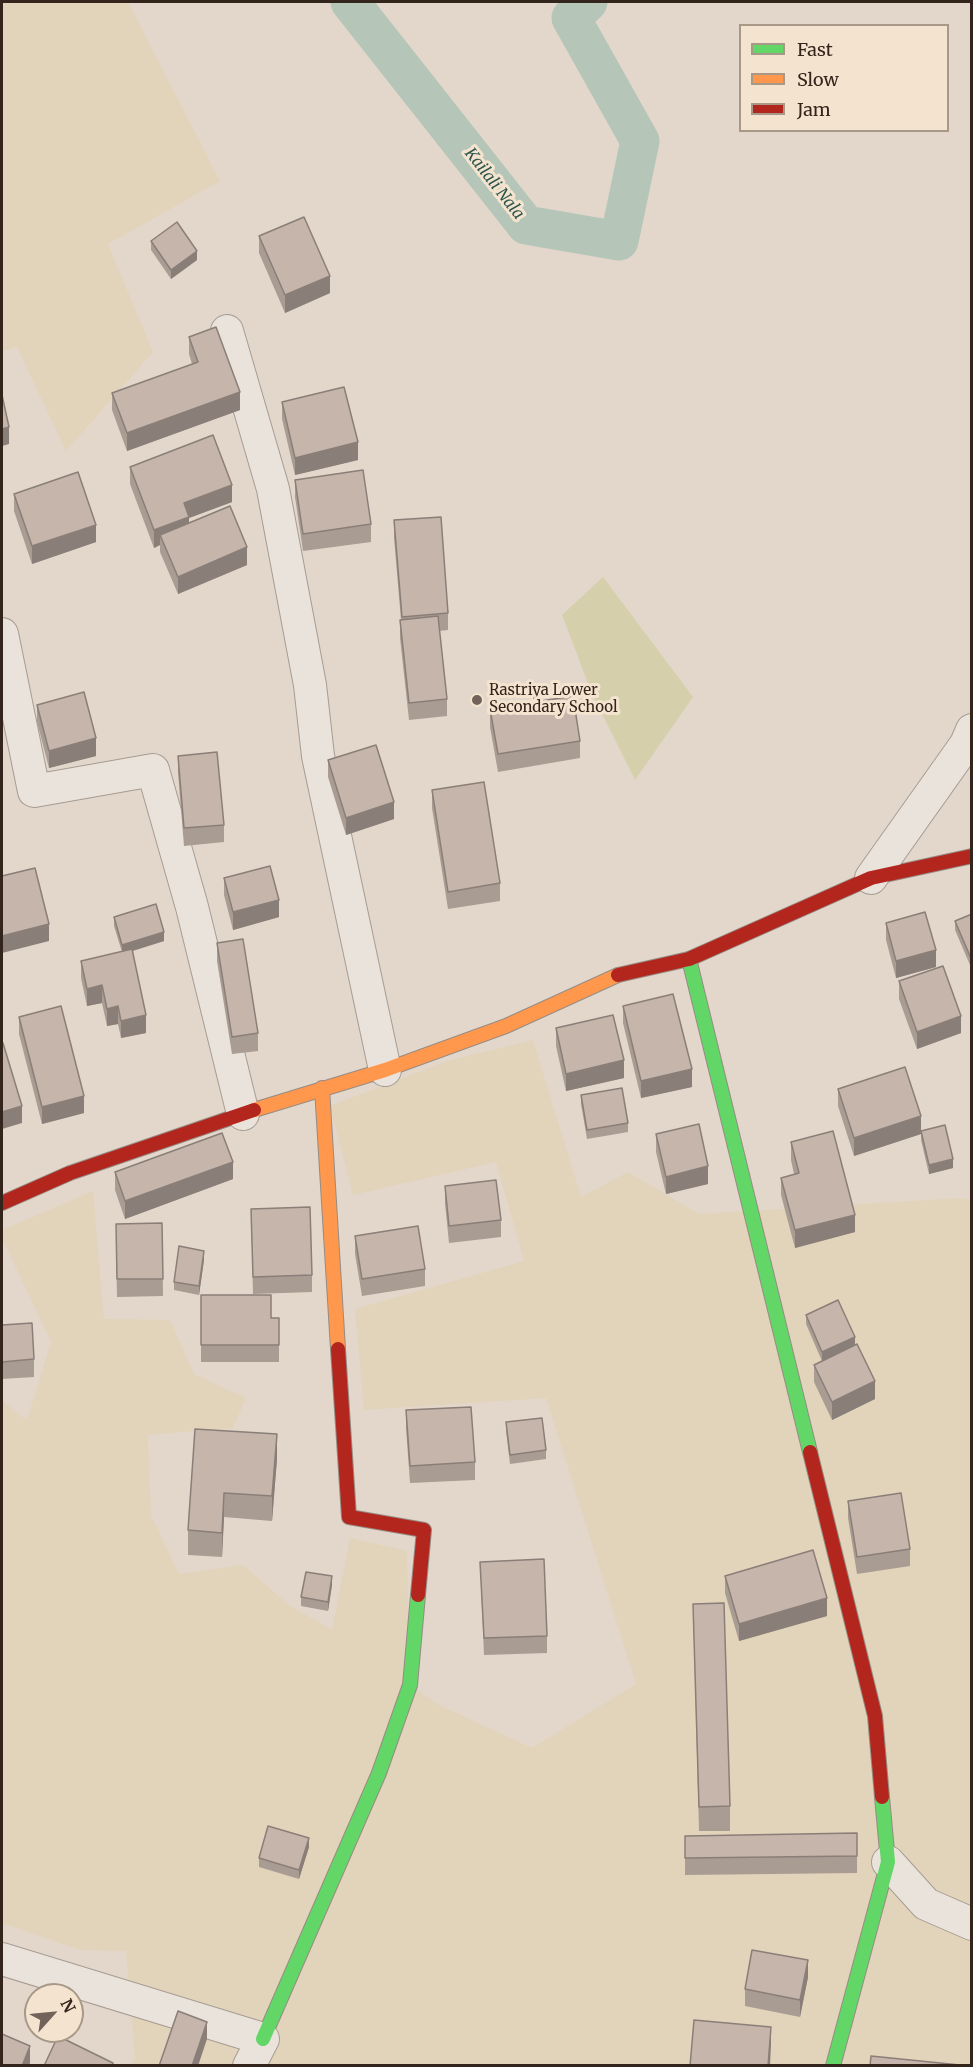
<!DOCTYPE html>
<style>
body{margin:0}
#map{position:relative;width:973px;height:2067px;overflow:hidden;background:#e2d7ca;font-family:Merriweather,serif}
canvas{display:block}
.frame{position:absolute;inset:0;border:3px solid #34251c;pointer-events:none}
.legend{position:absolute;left:739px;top:24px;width:210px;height:108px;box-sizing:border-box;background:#f4e4cf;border:2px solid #a79887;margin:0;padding:8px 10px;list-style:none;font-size:18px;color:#34251c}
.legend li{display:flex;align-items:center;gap:12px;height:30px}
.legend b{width:30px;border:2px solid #a79887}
.north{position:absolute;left:24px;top:1983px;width:60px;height:60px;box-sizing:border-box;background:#f4e4cf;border:2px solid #a79887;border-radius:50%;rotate:63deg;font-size:16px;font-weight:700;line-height:24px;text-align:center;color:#34251c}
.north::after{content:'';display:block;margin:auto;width:21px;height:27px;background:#716359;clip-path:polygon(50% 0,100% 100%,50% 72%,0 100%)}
</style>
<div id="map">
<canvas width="973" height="2067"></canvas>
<div class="frame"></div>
<ul class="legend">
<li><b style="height:8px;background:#63d668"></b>Fast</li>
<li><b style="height:8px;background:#ff974d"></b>Slow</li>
<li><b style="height:8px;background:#b3261e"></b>Jam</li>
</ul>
<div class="north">N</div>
</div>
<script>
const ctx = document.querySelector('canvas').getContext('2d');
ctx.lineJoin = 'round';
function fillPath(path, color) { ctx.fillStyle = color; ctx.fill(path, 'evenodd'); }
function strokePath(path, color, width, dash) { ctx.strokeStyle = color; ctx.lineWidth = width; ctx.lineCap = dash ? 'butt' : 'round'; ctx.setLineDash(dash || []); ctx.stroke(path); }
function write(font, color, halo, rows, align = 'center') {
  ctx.font = font + ' Merriweather,serif'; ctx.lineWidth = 6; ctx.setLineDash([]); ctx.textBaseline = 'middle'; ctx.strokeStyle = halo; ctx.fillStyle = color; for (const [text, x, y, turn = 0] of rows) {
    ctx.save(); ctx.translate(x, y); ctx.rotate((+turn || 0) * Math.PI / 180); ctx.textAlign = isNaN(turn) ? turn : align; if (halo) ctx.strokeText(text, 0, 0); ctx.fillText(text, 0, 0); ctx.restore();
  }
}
fillPath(new Path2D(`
 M2 2H128L220 181 108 244 153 352 66 451 17 347 2 351Z
 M533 1040 581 1197 628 1172 699 1214 960 1198 971 1200V2065H132L135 2058 126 1951 80 1950 2 1923V1401L27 1420 51 1342 2 1238V1230L93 1191 104 1319 170 1320 194 1374 246 1398 233 1428 148 1435 151 1515 179 1574 243 1565 289 1605 332 1630 350 1538 407 1551 410 1685 437 1704 532 1748 636 1684 546 1398 364 1410 355 1309 524 1261 496 1162 353 1195 330 1106 447 1061Z`), '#e2d4ba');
fillPath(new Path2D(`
 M603 577 693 697 635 780 591 691 562 615Z`), '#d5cfac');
strokePath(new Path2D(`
 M350 2 526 225 619 241 640 141 571 18 588 2`), '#b5c6b9', 39);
const street = new Path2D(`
 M227 331 273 489 310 685 318 756 385 1070
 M2 634 34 791 153 770 192 907 243 1114
 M871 878 966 744 972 730
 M888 1862 926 1904 972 1924
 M2 1959 263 2039 249 2066`);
const fast = new Path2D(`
 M689 959 810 1452
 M263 2039 379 1773 410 1685 418 1595
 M833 2066 888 1862 882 1797`);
const slow = new Path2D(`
 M322 1088 338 1349
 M254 1110 385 1070 506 1026 618 975`);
const jam = new Path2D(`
 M618 975 689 959 871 878 972 856
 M2 1203 70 1173 254 1110
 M338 1349 349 1517 424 1530 418 1595
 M810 1452 875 1716 882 1797`);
strokePath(street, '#a79c93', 34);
strokePath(fast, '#968c84', 16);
strokePath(slow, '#968c84', 16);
strokePath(jam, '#968c84', 16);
strokePath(street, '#eae3db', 32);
strokePath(fast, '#63d668', 14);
strokePath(slow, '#ff974d', 14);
strokePath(jam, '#b3261e', 14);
fillPath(new Path2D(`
 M259 236 330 293 285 313 259 253Z
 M151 241 197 260 171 279 151 250Z
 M189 337 240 410 127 451 112 410V393L192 364 189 354Z
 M282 402 358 460 295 475 282 419Z
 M130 467 232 502 189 518V523L247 565 178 594 160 552V545L154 548 130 484Z
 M295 480 371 524V542L303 551 295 497Z
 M14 494 96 542 32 564 14 511Z
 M394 520 448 613V630L439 631 447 699V716L409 720 400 638V620H401L394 538Z
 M37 705 96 756 49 768 37 722Z
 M490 709 580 741V758L498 772 490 727Z
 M178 756 224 825V842L184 846 178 773Z
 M328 760 394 819 346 835 328 777Z
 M432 790 500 883V901L448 909 432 808Z
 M224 878 279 917 233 930 224 895Z
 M972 914 970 965 955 930V921Z
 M114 917 164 941 133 951 146 1033 121 1038 118 1024 107 1026 102 1003 87 1006 81 978V961L122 952 114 926Z
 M886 923 936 967 896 978 886 940Z
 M217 943 258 1033V1051L232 1054 217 961Z
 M899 981 961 1033 917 1049 899 999Z
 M623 1006 692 1087 641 1098 623 1023Z
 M19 1017 84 1113 42 1124 19 1034Z
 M556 1028 624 1078 566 1091 556 1046Z
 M838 1089 921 1131 953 1168 929 1174 921 1140V1134L854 1156 838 1106Z
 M581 1095 628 1123V1132L587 1139 581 1104Z
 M656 1134 708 1184 666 1194 656 1152Z
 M791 1142 855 1232 795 1248 781 1195V1178L794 1174 791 1160Z
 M115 1172 233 1179 125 1219 115 1190Z
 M445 1186 501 1220V1237L449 1243 445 1203Z
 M251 1209 312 1275V1292L253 1294Z
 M162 1223 163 1296 117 1297 116 1241Z
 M355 1236 425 1269V1286L362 1296 355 1254Z
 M204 1260 199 1295 174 1290V1282Z
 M201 1295 271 1318H279V1362H201Z
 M806 1315 855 1345 875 1399 832 1420 814 1382V1365L822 1361 806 1324Z
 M2 1325 34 1359V1377L2 1379Z
 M406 1410 475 1462V1480L410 1483 406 1428Z
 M506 1422 546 1450V1459L510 1464 506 1431Z
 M195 1429 277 1459 272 1521 224 1517 222 1557 188 1555V1530Z
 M848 1501 910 1549V1566L857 1574 848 1518Z
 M480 1562 547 1636V1653L484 1655Z
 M725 1576 827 1616 739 1641 725 1593Z
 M332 1585 328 1611 301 1606V1597Z
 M693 1604 730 1806V1831H699Z
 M857 1833V1873L685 1875V1836Z
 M309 1847 299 1879 259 1867V1858Z
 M808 1977 800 2017 745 2006V1989Z`), '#a99c93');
fillPath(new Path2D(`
 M197 251V260L171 279V270Z
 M330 276V293L285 313V295Z
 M240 392V410L127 451V433Z
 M9 427V444L2 446V429Z
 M358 442V460L295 475V458Z
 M232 485V502L189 518V534L160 535V545L154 548V530L184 503Z
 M96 525V542L32 564V546Z
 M247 547V565L178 594V577Z
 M96 738V756L49 768V751Z
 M394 802V819L346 835V818Z
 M279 900V917L233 930V912Z
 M49 924V941L2 953V936Z
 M164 932V941L122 954V945Z
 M936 950V967L896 978V961Z
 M102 985V1003L87 1006V989Z
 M118 1006V1024L107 1026V1009Z
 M146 1015V1033L121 1038V1021Z
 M961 1016V1033L917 1049V1032Z
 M624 1060V1078L566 1091V1074Z
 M692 1069V1087L641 1098V1081Z
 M84 1096V1113L42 1124V1107Z
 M22 1106V1123L2 1129V1112Z
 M921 1116V1134L854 1156V1138Z
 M953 1159V1168L929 1174V1165Z
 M233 1162V1179L125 1219V1201Z
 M708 1166V1184L666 1194V1177Z
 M855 1215V1232L795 1248V1230Z
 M204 1251V1260L199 1295V1286Z
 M855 1337V1346L822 1361V1352Z
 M875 1381V1399L832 1420V1402Z
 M277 1434V1459L272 1521V1496Z
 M224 1493V1517L222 1557V1533Z
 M332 1576V1585L328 1611V1602Z
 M827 1598V1616L739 1641V1624Z
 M309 1838V1847L299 1879V1870Z
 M808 1960V1977L800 2017V2000Z
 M207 2022V2039L198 2066H192Z
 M771 2027V2044L770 2066H768Z
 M30 2046V2063L29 2066H22Z`), '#8a7f78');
const building = new Path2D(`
 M304 217 330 276 285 295 259 236Z
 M177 222 197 251 171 270 151 241Z
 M216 327 240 392 127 433 112 393 198 362 189 337Z
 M344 387 358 442 295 458 282 402Z
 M2 395 9 427 2 429Z
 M213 435 232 485 184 503 189 517 154 530 130 467Z
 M363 470 371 524 303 534 295 480Z
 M78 472 96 525 32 546 14 494Z
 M230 506 247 547 178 577 160 535Z
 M441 517 448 613 402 617 394 520Z
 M438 616 447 699 409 703 400 620Z
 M84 692 96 738 49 751 37 705Z
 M573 696 580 741 498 754 490 709Z
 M376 745 394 802 346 818 328 760Z
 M217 752 224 825 184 828 178 756Z
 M484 782 500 883 448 892 432 790Z
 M270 866 279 900 233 912 224 878Z
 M35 868 49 924 2 936V876Z
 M156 904 164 932 122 945 114 917Z
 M925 912 936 950 896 961 886 923Z
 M972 914V955L970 956 955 921Z
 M243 939 258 1033 232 1037 217 943Z
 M132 949 146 1015 121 1021 118 1006 107 1009 102 985 87 989 81 961Z
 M943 966 961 1016 917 1032 899 981Z
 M673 994 692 1069 641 1081 623 1006Z
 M61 1006 84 1096 42 1107 19 1017Z
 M613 1015 624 1060 566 1074 556 1028Z
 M2 1043H3L22 1106 2 1112Z
 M905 1067 921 1116 854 1138 838 1089Z
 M622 1088 628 1123 587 1130 581 1095Z
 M699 1124 708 1166 666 1177 656 1134Z
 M945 1125 953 1159 929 1165 921 1131Z
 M833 1131 855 1215 795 1230 781 1178 799 1173 791 1142Z
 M222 1133 233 1162 125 1201 115 1172Z
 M496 1180 501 1220 449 1226 445 1186Z
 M310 1207 312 1275 253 1277 251 1209Z
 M162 1223 163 1279H117L116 1224Z
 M418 1226 425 1269 362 1279 355 1236Z
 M179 1246 204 1251 199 1286 174 1282Z
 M201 1295H271V1318H279V1345H201Z
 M838 1300 855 1337 822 1352 806 1315Z
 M32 1323 34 1359 2 1362V1325Z
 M857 1344 875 1381 832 1402 814 1365Z
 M471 1407 475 1462 410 1466 406 1410Z
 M542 1418 546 1450 510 1455 506 1422Z
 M195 1429 277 1434 272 1496 224 1493 222 1533 188 1530Z
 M901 1493 910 1549 857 1557 848 1501Z
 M813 1550 827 1598 739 1624 725 1576Z
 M544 1559 547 1636 484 1638 480 1562Z
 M306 1572 332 1576 328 1602 301 1597Z
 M724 1603 730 1806 699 1807 693 1604Z
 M268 1826 309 1838 299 1870 259 1858Z
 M857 1833V1856L685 1858V1836Z
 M752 1950 808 1960 800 2000 745 1989Z
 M178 2011 207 2022 192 2066H159Z
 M694 2020 771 2027 768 2066H690Z
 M2 2034 30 2046 22 2066H2Z
 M58 2036 113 2063 112 2066H44Z
 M871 2056 960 2065V2066H870Z`);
fillPath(building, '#c5b5ab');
strokePath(building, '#8a7f78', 1.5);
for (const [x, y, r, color] of [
 [477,700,6,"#716359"]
]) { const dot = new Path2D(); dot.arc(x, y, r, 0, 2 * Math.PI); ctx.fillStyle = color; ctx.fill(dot); strokePath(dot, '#f4e4cf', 2); }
write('15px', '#34251c', '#f4e4cf', [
 ["Rastriya Lower",489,691],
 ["Secondary School",489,708]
], 'left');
write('italic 16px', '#2c544c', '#f4e4cf', [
 ["Kailali Nala",494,184,52]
]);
</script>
